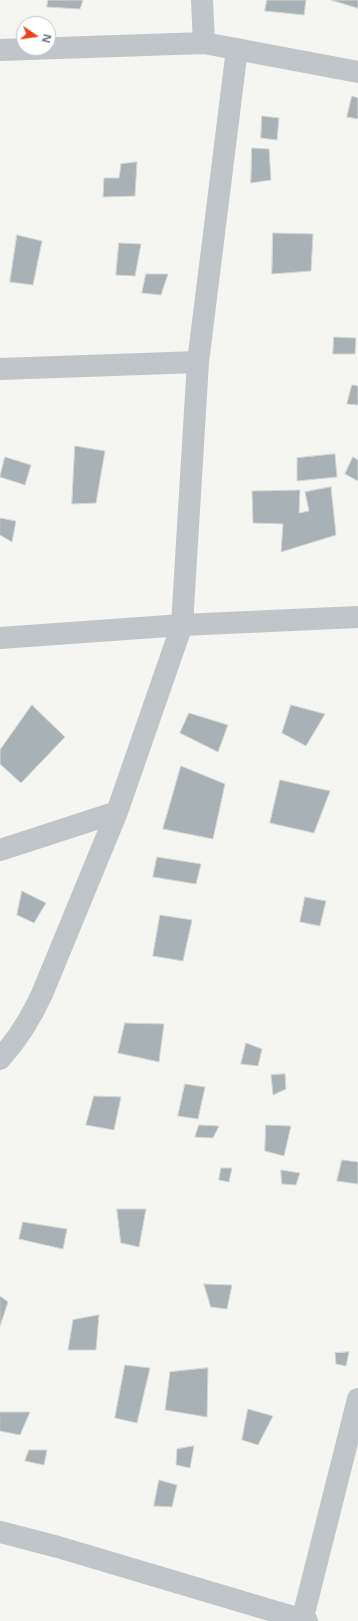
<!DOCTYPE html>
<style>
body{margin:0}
#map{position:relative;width:358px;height:1621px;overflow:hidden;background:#f5f5f1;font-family:"Open Sans",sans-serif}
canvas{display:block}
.north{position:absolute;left:16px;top:16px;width:40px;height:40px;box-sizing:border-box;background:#fff;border:1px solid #c0c9ce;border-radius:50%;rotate:103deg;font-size:11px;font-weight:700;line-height:16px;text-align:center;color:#627784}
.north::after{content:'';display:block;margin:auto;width:14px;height:18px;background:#ec401a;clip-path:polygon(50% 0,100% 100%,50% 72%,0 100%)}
</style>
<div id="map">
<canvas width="358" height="1621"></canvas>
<div class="north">N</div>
</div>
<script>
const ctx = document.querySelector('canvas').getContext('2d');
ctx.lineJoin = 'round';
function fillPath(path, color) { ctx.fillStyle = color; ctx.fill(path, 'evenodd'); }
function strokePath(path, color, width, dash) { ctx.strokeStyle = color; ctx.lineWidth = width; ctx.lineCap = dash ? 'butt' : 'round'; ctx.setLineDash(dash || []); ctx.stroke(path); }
const building = new Path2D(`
 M48 0H83L80 9 47 7Z
 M267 0H306L304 15 265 11Z
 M331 0H358V8Z
 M352 96 358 98V119L347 117Z
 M262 116 279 118 277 140 261 138Z
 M252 148 269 149 271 180 251 183Z
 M137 162 135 196 103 197 104 178H119L121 164Z
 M273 233 313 234 311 271 272 274Z
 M17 235 42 241 33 285 10 282Z
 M119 243 141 244 135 276 116 275Z
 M146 274H168L161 295 142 293Z
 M334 337 356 338 355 354H333Z
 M352 385 358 386V405L347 404Z
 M75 446 105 451 96 503 72 504Z
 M335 454 337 477 297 481V458Z
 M5 457 31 465 25 485 0 477Z
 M353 457 358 460V481L345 474Z
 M331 487 336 535 281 552 283 524 253 523 252 491 300 490 299 513 309 511 305 492Z
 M0 518 16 521 12 542 0 535Z
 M32 705 65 737 21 783 0 764V750Z
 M291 705 325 714 306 746 282 733Z
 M189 713 228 725 218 752 180 733Z
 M181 766 225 784 213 839 163 829Z
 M280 780 330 791 314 833 270 823Z
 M157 857 201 864 196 884 153 877Z
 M22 891 46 903 34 923 17 915Z
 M305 897 326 901 320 926 300 922Z
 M160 915 192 920 183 961 153 956Z
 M125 1023 164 1024 159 1062 118 1053Z
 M246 1043 262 1049 258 1066 241 1064Z
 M285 1074 286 1089 273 1095 271 1075Z
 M185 1084 205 1087 198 1119 178 1116Z
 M94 1096 121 1097 114 1130 86 1125Z
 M199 1125 219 1126 213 1138 195 1137Z
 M266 1125 291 1126 284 1156 265 1151Z
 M342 1160 358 1162V1184L337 1181Z
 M221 1168H232L229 1182 219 1180Z
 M281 1170 300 1173 296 1185 282 1184Z
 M117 1209H146L139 1247 121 1243Z
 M23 1222 67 1229 63 1249 19 1239Z
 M204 1284 232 1285 227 1309 211 1307Z
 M0 1296 8 1302 0 1326Z
 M99 1315 96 1350H68L73 1320Z
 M349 1352 346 1366 336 1364 335 1353Z
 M125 1365 150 1368 137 1423 115 1418Z
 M208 1368 207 1417 165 1410 170 1372Z
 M248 1409 273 1416 258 1445 242 1440Z
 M0 1412H30L20 1435 0 1431Z
 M194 1446 190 1468 176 1465 177 1449Z
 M29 1450H47L44 1465 25 1461Z
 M159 1480 177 1485 172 1507 154 1506Z`);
fillPath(building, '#a8b2b6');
strokePath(building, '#d6d6d4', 1);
strokePath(new Path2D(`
 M204 43 358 72
 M0 50 204 43 202 0
 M198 362 237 49
 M0 369 198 362 182 625 117 812 42 994C31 1018 18 1039 0 1059
 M0 638 182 625 358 617
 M0 850 117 812
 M0 1532 58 1547 307 1621
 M302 1621 358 1399`), '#bfc5c8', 22);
</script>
